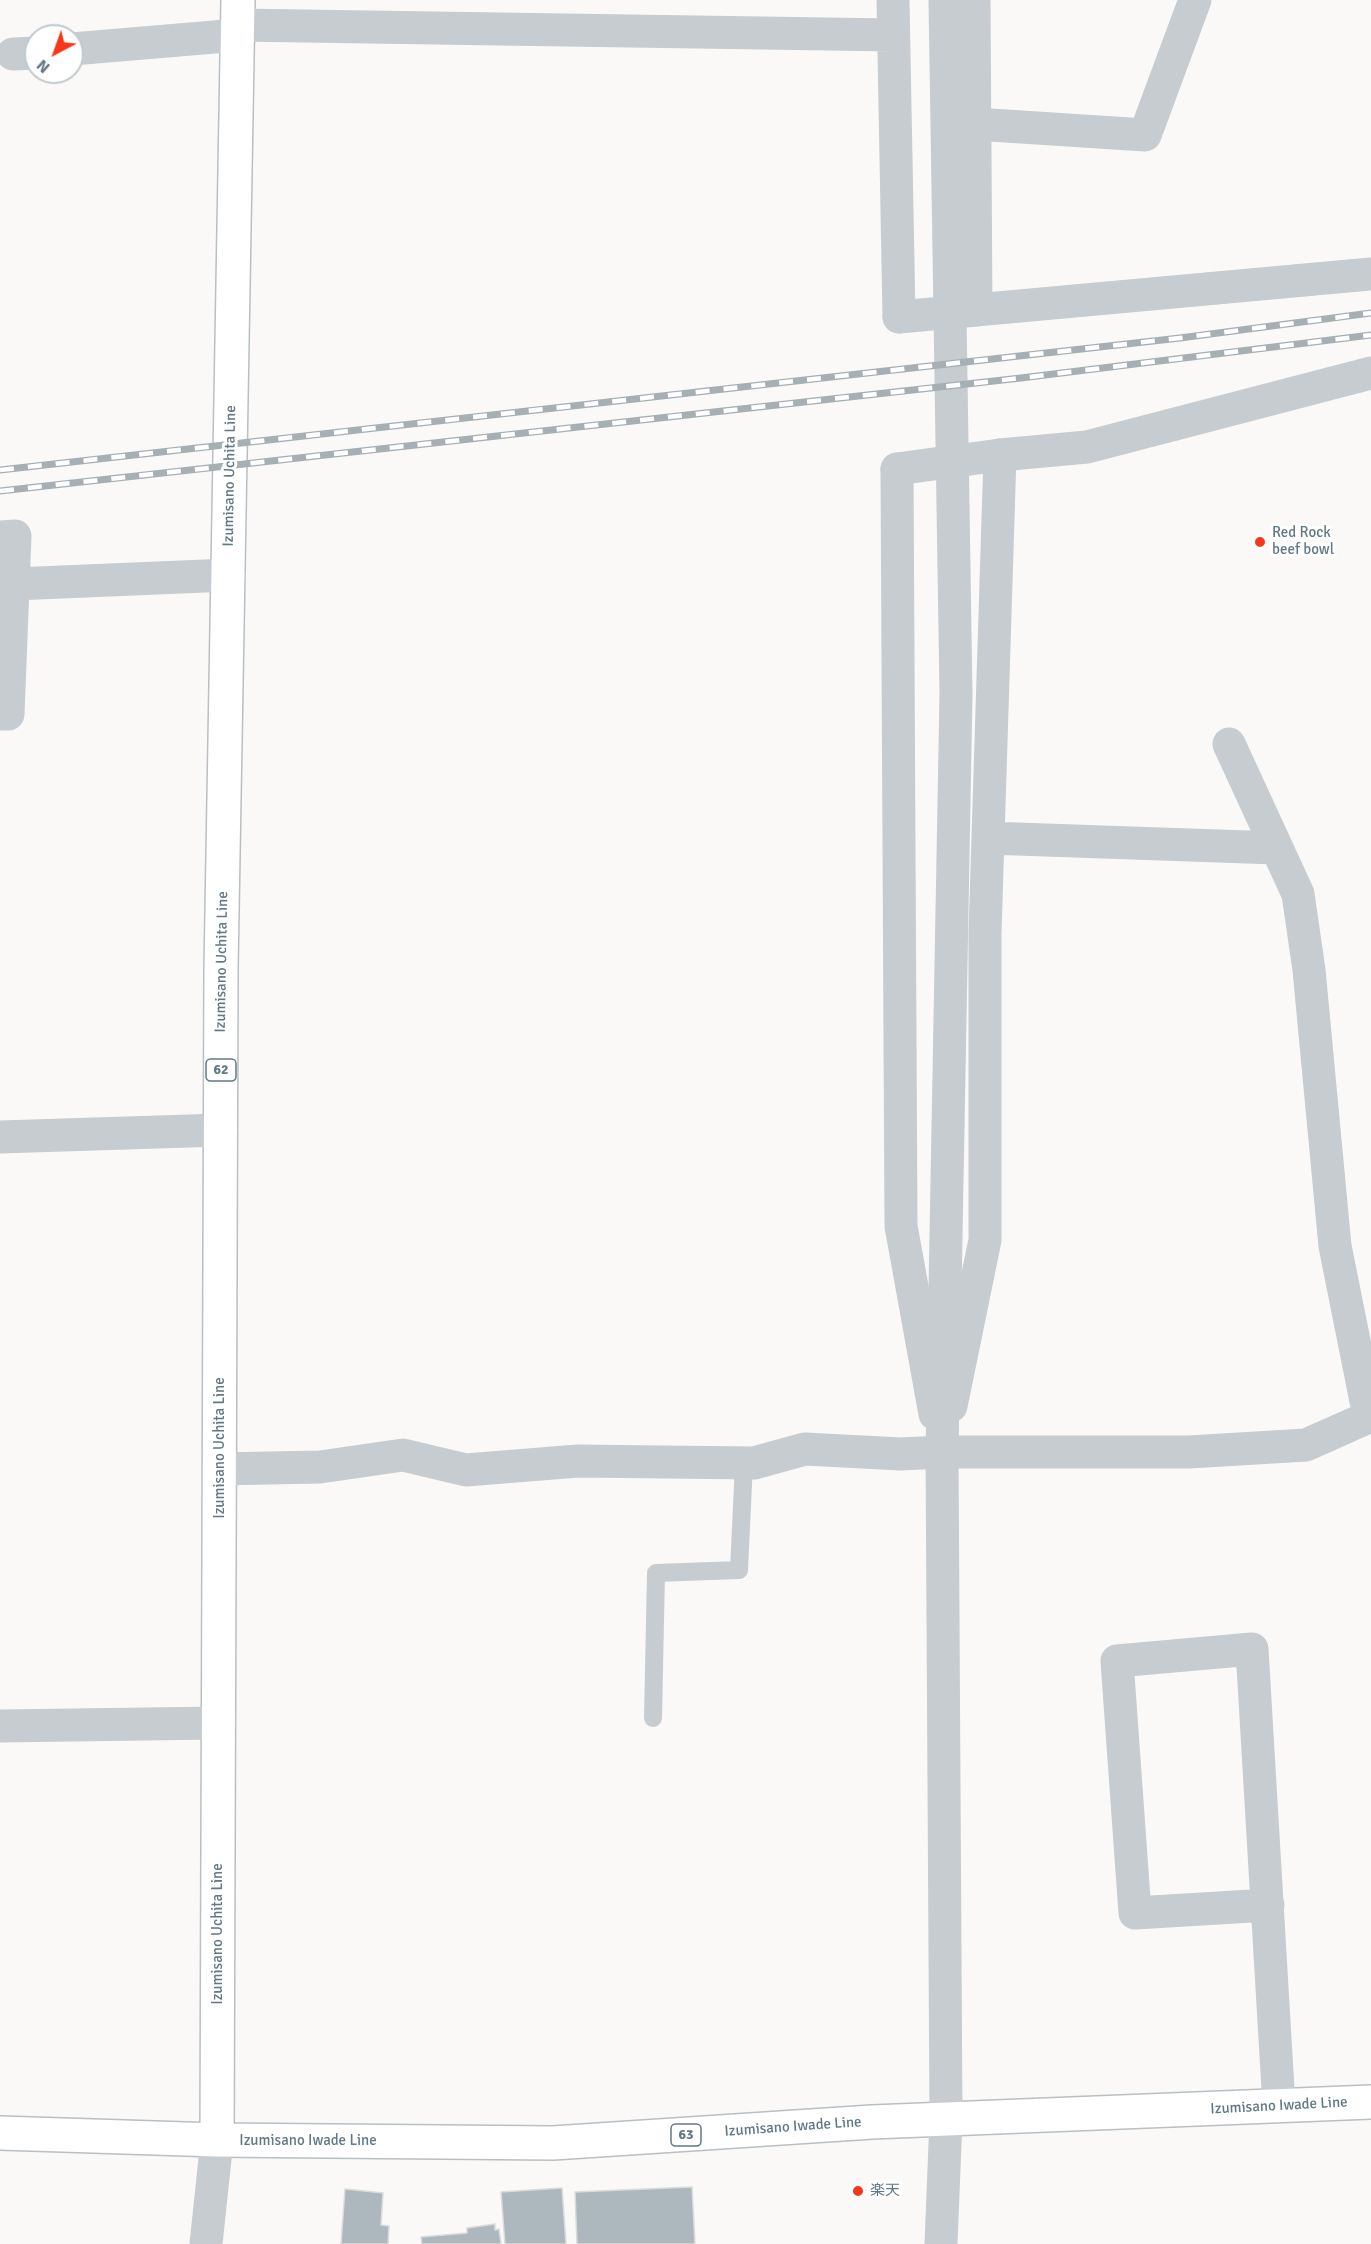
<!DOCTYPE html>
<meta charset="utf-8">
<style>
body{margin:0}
#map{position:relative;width:1371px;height:2244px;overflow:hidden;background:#faf9f7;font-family:Signika,sans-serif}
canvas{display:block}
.north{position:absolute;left:24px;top:24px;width:60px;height:60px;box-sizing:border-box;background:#fff;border:2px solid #c0c9ce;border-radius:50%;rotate:221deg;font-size:16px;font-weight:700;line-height:24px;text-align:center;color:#617985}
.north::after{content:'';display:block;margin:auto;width:21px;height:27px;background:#f5381b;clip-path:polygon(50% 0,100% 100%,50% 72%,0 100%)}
</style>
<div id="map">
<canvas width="1371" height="2244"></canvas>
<div class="north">N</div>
</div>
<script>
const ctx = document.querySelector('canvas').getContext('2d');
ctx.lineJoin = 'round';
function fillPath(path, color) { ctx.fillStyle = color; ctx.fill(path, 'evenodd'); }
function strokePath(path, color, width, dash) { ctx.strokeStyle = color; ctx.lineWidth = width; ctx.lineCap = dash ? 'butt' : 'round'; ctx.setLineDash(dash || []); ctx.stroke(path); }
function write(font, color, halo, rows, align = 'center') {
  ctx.font = font + ' Signika,"Noto Sans JP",sans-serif'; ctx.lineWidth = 6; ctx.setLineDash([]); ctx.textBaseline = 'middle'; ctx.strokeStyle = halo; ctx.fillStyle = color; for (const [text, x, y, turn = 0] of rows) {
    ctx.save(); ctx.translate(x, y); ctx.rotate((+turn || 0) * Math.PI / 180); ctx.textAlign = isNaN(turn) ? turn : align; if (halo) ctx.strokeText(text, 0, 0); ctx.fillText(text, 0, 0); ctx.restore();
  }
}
const building = new Path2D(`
 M692 2187 695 2244H577L575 2192Z
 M562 2188 566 2244H505L501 2192Z
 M345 2189 383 2193 381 2225 389 2226 388 2244H341Z
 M495 2224V2230L499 2229 501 2244H422L421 2237 467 2233V2228Z`);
fillPath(building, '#acb8bd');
strokePath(building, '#dbdbd9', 1.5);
const primary = new Path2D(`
 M0 2133 217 2140 553 2143 872 2122 1371 2102
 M217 2140 221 968 238 0`);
strokePath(primary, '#b9bfc2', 36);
strokePath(new Path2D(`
 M653 1718 656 1573 739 1570 744 1463`), '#c6cccf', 18);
strokePath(new Path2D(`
 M893 0 899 317
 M974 0 976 310 1371 274
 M238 25 893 35
 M72 49 238 35
 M13 54 36 53
 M975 124 1145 135 1195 0
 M897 469 901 1226 935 1414
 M0 537 15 536 8 714H0
 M14 584 229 575
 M1229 744 1298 894 1309 970 1335 1246 1369 1416
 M988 838 1276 848
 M0 1137 221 1130
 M951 1406 985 1240V933L1000 455 1087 447 1371 373
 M219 1469 320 1467 403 1455 466 1470 578 1461 754 1463 805 1449 901 1454 942 1452H1189L1306 1445 1371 1416
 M0 1726 219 1723
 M1268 1905 1135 1913 1117 1661 1252 1649 1279 2106
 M206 2244 217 2140`), '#c6cccf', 33);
strokePath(new Path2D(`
 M941 2244 946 2119 942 1452 956 694 945 0`), '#c6cccf', 33);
strokePath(primary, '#fff', 33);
const rail = new Path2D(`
 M0 470 1180 338 1371 313
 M0 491 1021 378 1371 335`);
strokePath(rail, '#a6afb4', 7);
strokePath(rail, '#fff', 4.5, [14]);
strokePath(new Path2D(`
 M899 317 976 310
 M897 469 1000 455`), '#c6cccf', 33);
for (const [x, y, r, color] of [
 [1260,542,6,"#f5381b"],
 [858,2191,6,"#f5381b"]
]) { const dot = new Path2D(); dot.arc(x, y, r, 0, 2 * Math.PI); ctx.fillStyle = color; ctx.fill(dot); strokePath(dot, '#fff', 2); }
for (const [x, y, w] of [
 [221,1070,30],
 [686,2135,30]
]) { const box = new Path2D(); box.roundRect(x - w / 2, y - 11, w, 22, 4.5); ctx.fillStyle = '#fff'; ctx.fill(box); strokePath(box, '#617985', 1.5); }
write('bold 14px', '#617985', null, [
 ["62",221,1070],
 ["63",686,2135]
]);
write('15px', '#617985', '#fff', [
 ["Izumisano Uchita Line",230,476,-89],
 ["Izumisano Uchita Line",222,962,-89],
 ["Izumisano Uchita Line",220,1448,-90],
 ["Izumisano Uchita Line",218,1934,-90],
 ["Izumisano Iwade Line",1279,2106,-3],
 ["Izumisano Iwade Line",793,2127,-4],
 ["Izumisano Iwade Line",308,2141]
]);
write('15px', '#617985', '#fff', [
 ["Red Rock",1272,533],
 ["beef bowl",1272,550],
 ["楽天",870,2191]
], 'left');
</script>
